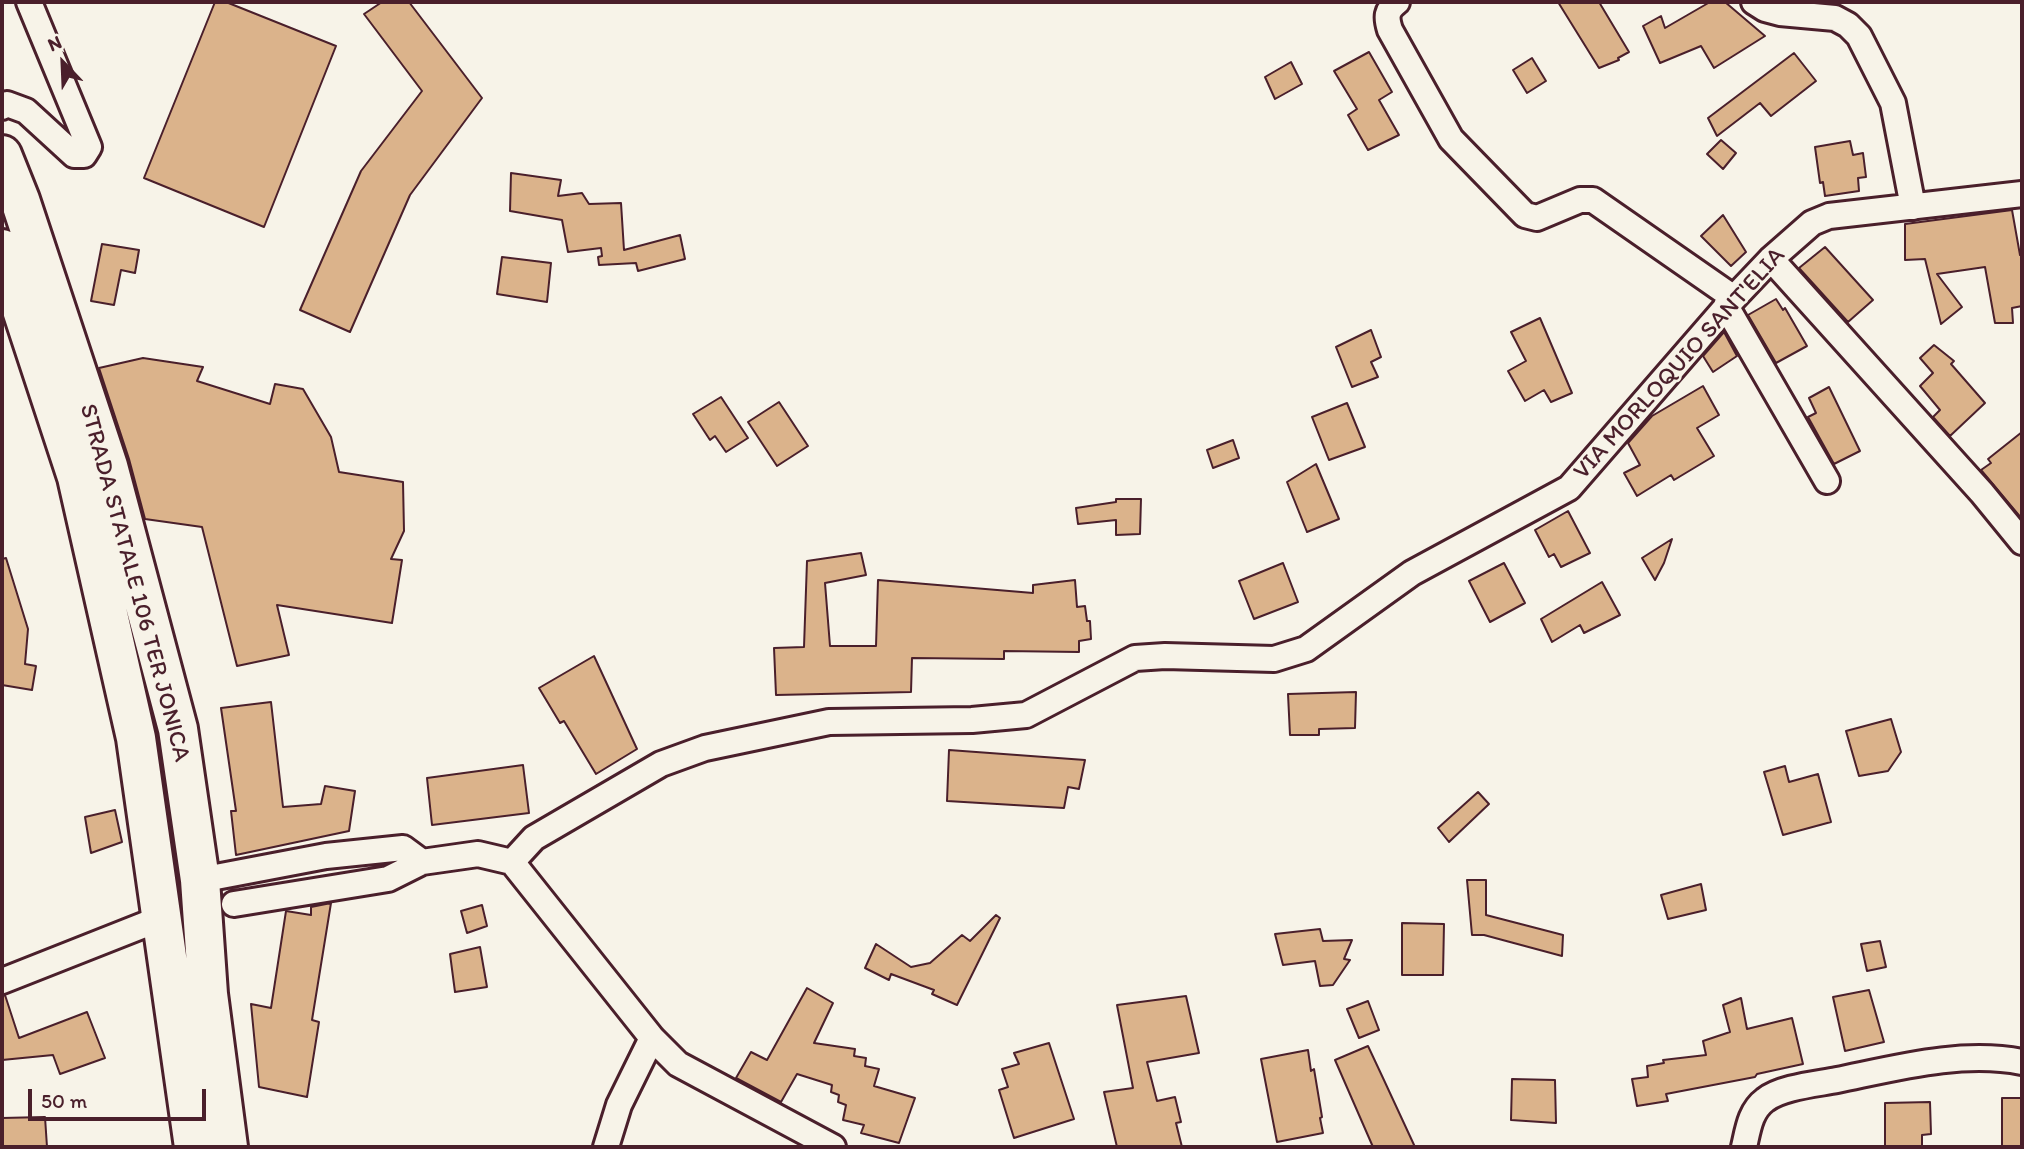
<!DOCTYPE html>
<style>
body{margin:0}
#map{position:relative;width:2024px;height:1149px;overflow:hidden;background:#f7f3e8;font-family:Itim,sans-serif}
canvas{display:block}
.frame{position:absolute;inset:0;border:4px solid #4a1f2b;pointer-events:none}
.north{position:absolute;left:28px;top:28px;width:70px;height:70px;-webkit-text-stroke:5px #f7f3e8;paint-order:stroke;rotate:337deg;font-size:19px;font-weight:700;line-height:28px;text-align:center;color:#4a1f2b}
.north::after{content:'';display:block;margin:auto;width:24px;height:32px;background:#4a1f2b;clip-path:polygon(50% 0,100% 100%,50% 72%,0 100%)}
.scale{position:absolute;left:28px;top:1089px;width:178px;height:32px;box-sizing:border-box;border:4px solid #4a1f2b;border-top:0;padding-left:9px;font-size:21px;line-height:24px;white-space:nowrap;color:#4a1f2b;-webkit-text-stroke:5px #f7f3e8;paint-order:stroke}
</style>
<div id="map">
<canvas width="2024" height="1149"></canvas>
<div class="frame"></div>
<div class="north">N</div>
<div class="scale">50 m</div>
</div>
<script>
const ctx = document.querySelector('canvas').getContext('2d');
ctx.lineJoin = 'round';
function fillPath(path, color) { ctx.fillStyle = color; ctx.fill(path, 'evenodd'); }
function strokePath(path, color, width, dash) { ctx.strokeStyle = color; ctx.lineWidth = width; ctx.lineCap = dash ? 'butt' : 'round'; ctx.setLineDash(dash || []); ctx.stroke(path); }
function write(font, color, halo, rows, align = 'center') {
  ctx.font = font + ' Itim,sans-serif'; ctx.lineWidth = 5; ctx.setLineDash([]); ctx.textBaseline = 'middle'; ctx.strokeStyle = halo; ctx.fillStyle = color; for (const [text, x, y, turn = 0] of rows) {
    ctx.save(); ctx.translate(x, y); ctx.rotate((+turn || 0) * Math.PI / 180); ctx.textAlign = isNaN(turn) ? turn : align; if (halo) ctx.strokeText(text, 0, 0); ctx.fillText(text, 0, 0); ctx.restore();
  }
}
const building = new Path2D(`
 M215 2H226L336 46 264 227 144 178Z
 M382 2H409L482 98 410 195 350 332 300 310 361 171 422 91 364 14Z
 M1558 2H1599L1629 52 1618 58 1619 60 1599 68Z
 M1710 2H1725L1765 36 1714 68 1701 46 1660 63 1643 26 1661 16 1665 28Z
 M1369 52 1392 92 1379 100 1399 135 1368 150 1348 115 1357 109 1334 71Z
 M1794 53 1816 81 1771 116 1760 103 1717 136 1708 118Z
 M1532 58 1546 81 1527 93 1513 70Z
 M1291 62 1302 84 1275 99 1265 77Z
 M1721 140 1736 153 1723 169 1707 154Z
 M1850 141 1853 155 1863 153 1866 177 1858 178 1859 191 1825 196 1823 182 1820 183 1815 147Z
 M511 173 561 180 558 196 582 193 589 204 621 203 624 250 680 235 685 259 638 271 636 263 599 265 598 257 602 256 601 248 568 252 562 220 510 211Z
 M2012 210 2020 255 2022 254V306L2012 308 2013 323H1995L1985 267 1937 274 1962 307 1941 324 1925 259 1905 260V224Z
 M1723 215 1746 252 1731 266 1701 236Z
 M102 244 139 250 135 273 121 270 114 305 91 301Z
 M1825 247 1873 300 1848 322 1799 268Z
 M502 257 551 263 547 302 497 294Z
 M1776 299 1783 310 1785 308 1807 346 1776 363 1748 315Z
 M1540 318 1572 393 1551 402 1544 390 1525 401 1508 371 1526 361 1511 332Z
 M1371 330 1381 357 1371 362 1378 377 1352 387 1336 347Z
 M1724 332 1737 356 1713 372 1703 356Z
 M1934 345 1954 361 1951 364 1985 403 1950 436 1933 417 1940 410 1920 386 1933 373 1920 358Z
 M143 358 203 367 197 381 270 404 275 384 303 389 331 437 339 472 403 482 404 531 391 559 402 560 392 623 277 605 289 655 237 666 202 527 145 519 129 459 99 368Z
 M1703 386 1719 415 1697 428 1714 456 1674 480 1671 475 1637 496 1624 473 1640 465 1628 443 1652 416Z
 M1829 387 1860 451 1834 464 1808 417 1816 413 1809 398Z
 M721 397 748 438 726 452 715 436 710 440 693 414Z
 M779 402 808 446 777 466 748 422Z
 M1347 403 1365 447 1329 460 1312 417Z
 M2022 432V519L1981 470 1991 463 1988 459Z
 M1233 440 1239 458 1213 468 1207 450Z
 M1316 464 1339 519 1307 532 1287 482Z
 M1116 499H1141L1140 534 1116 535V520L1078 524 1076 508 1116 502Z
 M1568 511 1590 553 1561 567 1554 554 1549 557 1535 530Z
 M1672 539 1664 563 1655 580 1642 558Z
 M861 553 866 575 825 583 830 646H876L878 580 1033 593V585L1075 580 1077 607 1085 606 1087 621H1090L1091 639 1079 641V652L1004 651V659L912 658 911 692 776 695 774 648 804 647 807 561Z
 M6 558 28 629 25 664 36 666 32 690 2 685V559Z
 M1283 563 1298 602 1254 619 1239 581Z
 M1504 563 1525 603 1490 622 1469 581Z
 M1602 582 1620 615 1584 633 1580 625 1552 642 1541 619Z
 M594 656 637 749 596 774 564 721 560 723 539 688Z
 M1356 692 1355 728 1319 729V735H1290L1288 694Z
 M271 702 283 807 321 804 325 786 355 791 349 831 236 855 231 811H236L221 708Z
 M1891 719 1901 752 1888 771 1859 776 1846 731Z
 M949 750 1085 760 1079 789 1068 787 1064 808 947 801Z
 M523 765 529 813 432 825 427 778Z
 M1785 766 1789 782 1818 774 1831 822 1783 835 1764 772Z
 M1478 792 1489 804 1449 842 1438 828Z
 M115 810 122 842 91 853 85 817Z
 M1467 880H1486V915L1563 935 1562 956 1484 935H1472Z
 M1701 884 1706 910 1668 919 1661 895Z
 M331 903 312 1020 319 1022 307 1097 259 1087 251 1004 271 1008 286 911 311 915V907Z
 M482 905 487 926 467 933 461 911Z
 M996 915 1000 918 957 1005 932 994 934 990 891 974 889 980 865 968 876 944 911 967 930 963 962 935 970 941Z
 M1402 923 1444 924 1443 975H1402Z
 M1320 929 1323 941 1352 940 1344 959 1350 960 1333 985 1320 986 1315 961 1283 965 1275 934Z
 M1880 941 1886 967 1867 971 1861 944Z
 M480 947 487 987 455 992 450 954Z
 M807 988 833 1003 814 1043 855 1049 854 1056 866 1058 865 1066 879 1069 874 1086 915 1098 899 1143 861 1133 864 1125 843 1120 846 1105 838 1102 839 1095 831 1092 832 1085 797 1074 781 1102 736 1078 751 1052 767 1060Z
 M1869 990 1884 1042 1845 1051 1833 997Z
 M5 995 19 1038 87 1012 105 1058 60 1074 53 1055 2 1060V996Z
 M1186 996 1199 1053 1147 1062 1157 1101 1175 1097 1181 1122 1176 1123 1182 1147H1117L1104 1092 1133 1088 1117 1005Z
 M1741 998 1747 1029 1792 1018 1803 1064 1757 1074 1755 1077 1666 1094 1668 1101 1637 1106 1632 1079 1648 1077 1647 1066 1664 1063 1663 1060 1706 1055 1703 1041 1730 1032 1723 1005Z
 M1368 1001 1379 1030 1359 1038 1347 1009Z
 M1049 1043 1074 1119 1014 1138 999 1090 1008 1087 1002 1069 1019 1064 1014 1053Z
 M1368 1046 1383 1078 1415 1147H1373L1335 1060Z
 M1308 1050 1311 1071 1314 1069 1322 1117 1320 1118 1323 1133 1277 1142 1261 1059Z
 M1512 1079 1555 1080 1556 1123 1511 1120Z
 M2002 1098H2022V1147H2002Z
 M1930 1102 1931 1134 1922 1135V1147H1885V1103Z
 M45 1117 47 1147H2V1118Z`);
fillPath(building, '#dbb38b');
strokePath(building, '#4a1f2b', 2);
const street = new Path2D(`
 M1397 2C1386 11 1386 17 1390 30L1451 139 1525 215 1537 218 1580 200H1593L1734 298
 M1754 2 1765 9 1780 13 1835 18 1848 25 1859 36 1893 103 1913 207
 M2 107 7 104 26 111 74 155H84L89 147 29 2
 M1771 259 1982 493 2022 542
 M1726 306 1827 481
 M512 862 534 838 661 764 705 748 829 722 972 720 1026 715 1135 658 1165 656 1274 659 1306 649 1412 573 1569 488 1734 298 1771 259 1812 223 1829 216 2022 194
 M512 862 652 1038 678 1064 833 1147
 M200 880 326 856 403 848 422 862
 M234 904 388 879 422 862 478 854 512 862
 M2 981 149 923
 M606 1147 619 1105 652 1038
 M1744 1147C1748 1130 1750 1111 1765 1100 1781 1087 1817 1084 1837 1080 1896 1068 1962 1050 2022 1062`);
const primary = new Path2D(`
 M2 155 20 200 108 466 178 729 200 880 208 994 228 1147
 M2 249 77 477 136 738 194 1147`);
strokePath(street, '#4a1f2b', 30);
strokePath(primary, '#4a1f2b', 44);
strokePath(street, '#f7f3e8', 24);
strokePath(primary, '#f7f3e8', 38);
write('24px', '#4a1f2b', '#f7f3e8', [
 ["VIA MORLOQUIO SANT'ELIA",1680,364,-48],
 ["STRADA STATALE 106 TER JONICA",134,583,75]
]);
</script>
